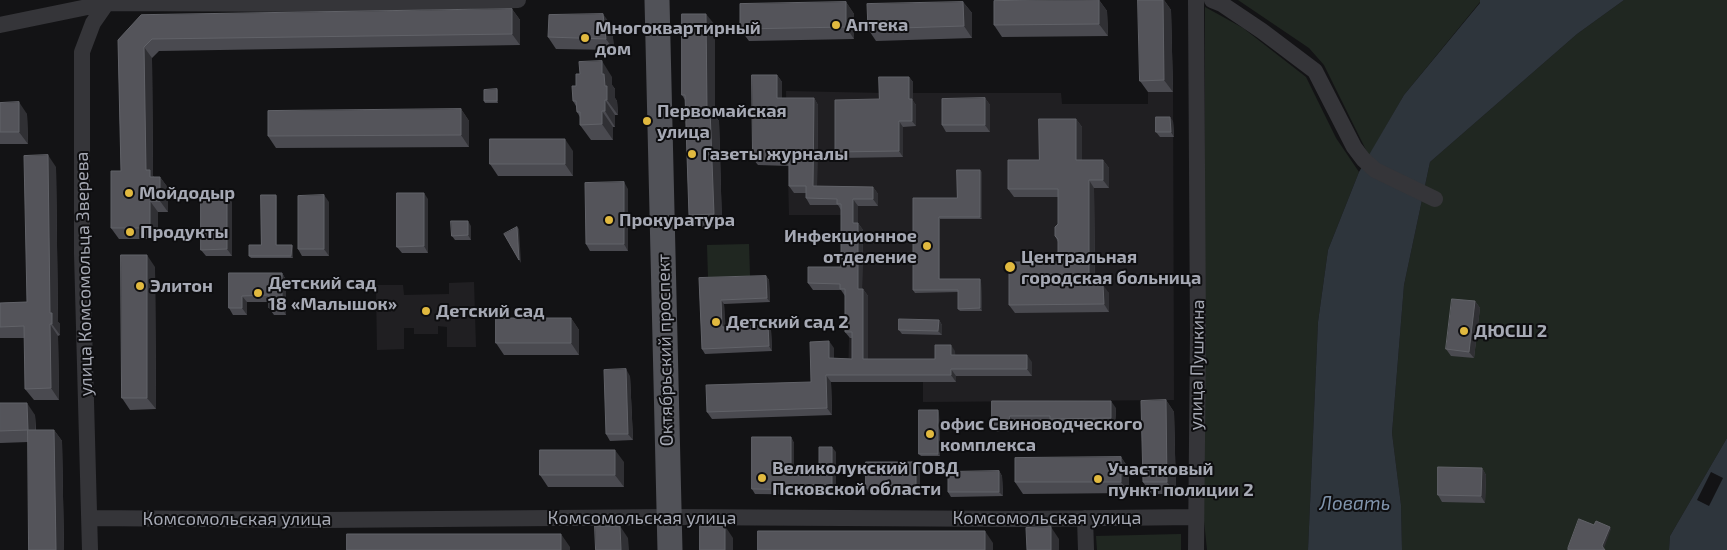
<!DOCTYPE html>
<meta charset="utf-8">
<style>
body{margin:0}
canvas{display:block;background:#131315}
</style>
<canvas width="1727" height="550"></canvas>
<script>
const ctx = document.querySelector('canvas').getContext('2d');
ctx.lineJoin = 'round';
function fillPath(path, color) { ctx.fillStyle = color; ctx.fill(path, 'evenodd'); }
function strokePath(path, color, width, dash) { ctx.strokeStyle = color; ctx.lineWidth = width; ctx.lineCap = dash ? 'butt' : 'round'; ctx.setLineDash(dash || []); ctx.stroke(path); }
function write(font, color, halo, rows, align = 'center') {
  ctx.font = font + ' "Exo 2",sans-serif'; ctx.lineWidth = 4; ctx.setLineDash([]); ctx.textBaseline = 'middle'; ctx.strokeStyle = halo; ctx.fillStyle = color; for (const [text, x, y, turn = 0] of rows) {
    ctx.save(); ctx.translate(x, y); ctx.rotate((+turn || 0) * Math.PI / 180); ctx.textAlign = isNaN(turn) ? turn : align; if (halo) ctx.strokeText(text, 0, 0); ctx.fillText(text, 0, 0); ctx.restore();
  }
}
fillPath(new Path2D(`
 M786 91 883 93H1061L1062 104H1148V92H1173L1174 400 923 402V382H848L850 296H845L846 229 844 215H789Z
 M474 282 476 347H447V327L438 326V334H414V328H404V349L377 350 376 285H403L404 295 449 294V283Z`), '#201f22');
fillPath(new Path2D(`
 M1238 0H1480V2L1404 95 1369 156 1324 65 1309 48Z
 M1624 0H1727V438L1670 536 1669 550H1402L1401 505 1392 433 1404 285 1430 162 1577 34Z
 M1205 7 1243 28 1306 77 1336 138 1359 172 1328 250 1318 322 1308 550H1207L1204 520Z
 M749 244 750 276 708 277 707 245Z
 M1181 534V550H1097L1096 536Z`), '#202721');
fillPath(new Path2D(`
 M1480 0H1624L1577 34 1430 162 1404 285 1392 433 1401 505 1402 550H1308L1318 322 1328 250 1359 172 1404 95 1480 3Z
 M1727 438V550H1669L1670 536Z`), '#2e353c');
fillPath(new Path2D(`
 M1711 472 1723 478 1709 506 1697 500Z`), '#131315');
strokePath(new Path2D(`
 M1212 0 1222 4 1262 31 1315 71 1354 147 1363 159 1375 170 1435 199
 M0 25 107 3 327 4 518 0
 M90 518 324 520 669 517 1019 519 1195 517
 M1085 518 1086 550
 M90 550 82 253V52L93 23 109 0
 M1196 550 1198 334 1196 0`), '#353539', 16);
strokePath(new Path2D(`
 M657 0 670 550`), '#515258', 25);
fillPath(new Path2D(`
 M1099 0 1107 11 1108 36 1002 37 994 25Z
 M1138 0H1164L1171 10 1173 92H1148L1140 81Z
 M846 2 854 14V39L749 41 740 29Z
 M963 2 972 13V38L876 41 868 29Z
 M512 9 520 20V45L159 51 152 58 153 176 154 177H160L168 188V212H158V239H119L111 228 121 171 118 40Z
 M715 25V116L719 121 722 226 697 227 689 215 685 100 682 95Z
 M612 26 614 50 556 49 548 37Z
 M777 75 782 82V98H814L818 105 817 186 873 187 878 194V206H858V223L863 230 862 289H863L868 296V359H935L955 351V355L1032 362V376H956V382H831L832 415 712 419 707 412 811 382 834 348V358L852 359V338H850L845 332V296L841 290H813L808 283 841 267V210L838 205H810L806 198V193H794L789 186V166L758 165 753 159Z
 M612 77V85L615 89V98L617 101 618 115H615V127H613V140H591L580 125V117L577 112 576 106 573 101 576 86Z
 M909 77 913 82V101L916 105V126L903 127V157L839 158 835 152 879 99Z
 M497 89 498 92V103H485L484 101Z
 M985 98 990 105V132H946L942 125Z
 M0 103 27 114 28 144H0Z
 M461 109 469 121V147L276 148 268 136Z
 M1076 119 1082 127V160H1103L1109 168V188H1094L1095 285 1109 293V312L1015 313 1009 305 1058 262V242L1055 236 1058 224V197H1014L1008 189 1039 160Z
 M1173 121 1174 137H1160L1156 132Z
 M573 151V176H498L490 164Z
 M56 167 58 322 60 324V335L58 336 59 400H34L25 389V338H0V303L27 302Z
 M982 172V219H940V279H980L981 281 982 311H960L958 309V292L915 293 913 290V198H957Z
 M628 189V251H590L586 244Z
 M276 195 277 198V245H292L293 247V258H251L249 256 261 245Z
 M428 199V253H402L397 247Z
 M232 202V256H206L201 250Z
 M329 202V256H302L298 249Z
 M471 226V240H455L452 236Z
 M155 267 156 409 130 410 122 398Z
 M229 273H282L286 280V315H274L269 308V302H247V315H233L229 308Z
 M766 276 769 280 770 302 724 304 725 327 768 325 771 330 772 351 705 354 702 349 699 278Z
 M1475 301 1480 308 1474 358 1451 356 1446 349Z
 M571 318 579 330V355H504L496 343Z
 M939 320 942 325V335L902 334 899 330Z
 M630 376 633 440 610 441 606 434Z
 M1166 400 1174 412 1176 494H1151L1143 482Z
 M992 401 1116 408 1115 425H1055L1053 422 1014 423V431L997 432 992 425Z
 M0 403 35 415 36 430H54L62 441 64 550H29L28 442 0 443Z
 M939 413 940 456H921L919 454Z
 M791 437 794 443V466H819L836 452V495L755 494 752 489Z
 M1121 457 1129 469V493L1023 494 1015 482Z
 M624 462V487H548L540 475Z
 M916 462 920 468V494H910V496H882L881 494H870L866 488Z
 M1482 468 1486 475 1485 503 1442 502 1438 495Z
 M999 471 1002 476 1003 496 951 497 948 492Z`), '#4a4a50');
fillPath(new Path2D(`
 M1099 0 1107 11 1108 36 1099 24Z
 M1163 0H1164L1171 10 1173 92 1164 80Z
 M846 2 854 14V39L846 27Z
 M963 2 972 13V38L964 26Z
 M512 9 520 20V45L512 34Z
 M603 14 612 26 614 50 606 39Z
 M706 14 715 25V116L719 121 722 226 714 214 707 109Z
 M144 47 152 58 153 176 158 182V188L146 170Z
 M602 61 612 77V85L615 89V98L617 101 618 115 607 100 602 74Z
 M777 75 782 82V105L777 98Z
 M909 77 913 82V101L916 105V126L912 121 909 99Z
 M497 89 498 92V103L497 101Z
 M814 98 818 105 817 193 813 186Z
 M985 98 990 105V132L985 125Z
 M605 100 615 115V127L605 111Z
 M19 102 27 114 28 144 19 132Z
 M461 109 469 121V147L461 135Z
 M602 111 613 127V140L602 124Z
 M1170 117 1173 121 1174 137 1171 132Z
 M1076 119 1082 127V168L1076 160Z
 M899 121 903 127V157L899 151Z
 M565 139 573 151V176L565 164Z
 M48 155 56 167 58 322 60 324V335L52 324 50 313Z
 M1103 160 1109 168V188L1103 180Z
 M980 170 982 172V219L980 217Z
 M160 177 168 188V212L160 201Z
 M1089 180 1094 188 1095 293 1089 285Z
 M624 182 628 189V251L624 244Z
 M873 187 878 194V206L873 199Z
 M424 193 428 199V253L424 246Z
 M276 195 277 198V247L276 245Z
 M324 195 329 202V256L324 249Z
 M227 196 232 202V256L227 249Z
 M853 199 858 206V230L853 223Z
 M150 201 158 212V239L150 228Z
 M939 217 940 219V281L939 279Z
 M468 221 471 226V240L468 235Z
 M858 223 863 230 862 296 858 289Z
 M517 227 519 229 521 263 519 260Z
 M292 245 293 247V258L291 256Z
 M147 255 155 267 156 409 147 398Z
 M282 273 286 280V315L282 308Z
 M766 276 769 280 770 302 767 298Z
 M980 279 981 281 982 311 980 308Z
 M1103 285 1109 293V312L1104 304Z
 M863 289 868 296V365L863 359Z
 M242 296 247 302V315L242 308Z
 M721 300 724 304 726 332 722 327Z
 M1475 301 1480 308 1474 358 1469 352Z
 M571 318 579 330V355L571 343Z
 M939 320 942 325V335L938 331Z
 M50 324 58 336 59 400 51 388Z
 M768 325 771 330 772 351 769 346Z
 M829 341 834 348V365L829 358Z
 M951 345 955 351 956 362 951 355Z
 M1027 355 1032 362V376L1027 369Z
 M626 369 630 376 633 440 628 434Z
 M951 369 956 376V382L951 375Z
 M826 375 831 382 832 415 827 408Z
 M1166 400 1174 412 1176 494 1167 482Z
 M1111 401 1116 408 1115 425 1111 418Z
 M27 403 35 415 36 442 28 430Z
 M938 410 939 413 940 456 938 454Z
 M1010 416 1014 423V431L1009 425Z
 M54 430 62 441 64 550H56Z
 M791 437 794 443V471L791 466Z
 M832 447 836 452V495L832 490Z
 M615 450 624 462V487L615 475Z
 M1121 457 1129 469V493L1121 482Z
 M916 462 920 468V494L916 488Z
 M1482 468 1486 475 1485 503 1481 496Z
 M999 471 1002 476 1003 496 999 492Z
 M905 488 910 494V496L905 490Z
 M620 526 628 538 629 550H621Z
 M725 526 733 538V550H725Z
 M1051 527 1059 539V550H1051Z
 M1610 527 1611 529 1604 548 1602 546Z
 M985 531 993 543V550H985Z
 M561 534 570 547V550H561Z`), '#303034');
const building = new Path2D(`
 M1099 0V24L994 25V1Z
 M1138 0H1163L1164 80 1140 81Z
 M846 2V27L740 29V4Z
 M963 2 964 26 868 29 867 4Z
 M512 9V34L152 39 144 47 146 170H150V177H160V201H150V228H111V171H121L118 40 141 15Z
 M603 14 606 39 548 37 549 15Z
 M682 14H706L707 109H710L714 214 689 215 685 95H682Z
 M602 61V74H604L605 86H607V100H605V111H602V124L580 125V112H577L576 101H573L572 86H576V74H580L579 62Z
 M752 75H777V98H814L813 186 873 187V199H853V223H858V289H863V359H935V345H951V355H1027V369H951V375H826L827 408 707 412 706 385 811 382 810 342 829 341V358L852 359V332H845V289H840V284L808 283V267H841V204H837V199L806 198V186H789V159H753Z
 M879 77H909V99H912V121H899V151L835 152V100L879 99Z
 M497 89V101H484V90Z
 M985 98V125H942V99Z
 M19 102V132H0V103Z
 M461 109V135L268 136V111Z
 M1156 117H1170L1171 132H1156Z
 M1039 119H1076V160H1103V180H1089V285H1103L1104 304 1009 305V262H1058V239L1055 236V227L1058 224V189H1008V160H1039Z
 M490 139H565V164H490Z
 M48 155 50 313H52V324H50L51 388 25 389 24 326 0 327V303L27 302 24 156Z
 M957 170H980V217H939V279H980V308L958 309V290H913V198H957Z
 M624 182V244H586L585 183Z
 M397 193H424V246L397 247Z
 M261 195H276V245H292L291 256H249V245H261Z
 M324 195V249H298V196Z
 M201 196H227V249L201 250Z
 M451 221H468V235L452 236Z
 M517 227 519 260 504 234Z
 M121 255H147V398H122Z
 M229 273H282V308H269V295L242 296V308H229Z
 M766 276 767 298 721 300 722 327 768 325 769 346 702 349 699 278Z
 M1452 299 1475 301 1469 352 1446 349Z
 M496 318H571V343H496Z
 M899 319 939 320 938 331 899 330Z
 M626 369 628 434H606L604 370Z
 M1166 400 1167 482H1143L1141 401Z
 M992 401H1111V418L1050 419V416H1010L1009 425H992Z
 M0 403H27L28 430 0 431Z
 M919 410H938V454H919Z
 M28 430H54L56 550H29Z
 M752 437H791V466H819V447H832V490L752 489Z
 M540 450H615V475H540Z
 M1121 457V482H1015V458Z
 M866 462H916V488H905V490H878V488H866Z
 M1438 467 1482 468 1481 496 1438 495Z
 M999 471V492H948V472Z
 M1579 519 1594 525 1596 521 1610 527 1602 546 1605 550H1568V548Z
 M595 526H620L621 550H596Z
 M700 526H725V550H700Z
 M1051 527V550H1027L1026 528Z
 M758 531H985V550H758Z
 M347 534H561V550H347Z`);
fillPath(building, '#54545a');
strokePath(building, '#616268', 1);
for (const [x, y, r, color] of [
 [836,25,5,"#e1b93f"],
 [585,38,5,"#e1b93f"],
 [647,121,5,"#e1b93f"],
 [692,154,5,"#e1b93f"],
 [129,193,5,"#e1b93f"],
 [609,220,5,"#e1b93f"],
 [130,232,5,"#e1b93f"],
 [927,246,5,"#e1b93f"],
 [1010,267,6,"#e1b93f"],
 [140,286,5,"#e1b93f"],
 [258,293,5,"#e1b93f"],
 [426,311,5,"#e1b93f"],
 [716,322,5,"#e1b93f"],
 [1464,331,5,"#e1b93f"],
 [930,434,5,"#e1b93f"],
 [762,478,5,"#e1b93f"],
 [1098,479,5,"#e1b93f"]
]) { const dot = new Path2D(); dot.arc(x, y, r, 0, 2 * Math.PI); ctx.fillStyle = color; ctx.fill(dot); strokePath(dot, '#0e0e10', 2); }
write('bold 18px', '#a6a9b4', '#0e0e10', [
 ["Аптека",846,25],
 ["Многоквартирный",595,28],
 ["дом",595,49],
 ["Первомайская",657,111],
 ["улица",657,132],
 ["Газеты журналы",702,154],
 ["Мойдодыр",139,193],
 ["Прокуратура",619,220],
 ["Продукты",140,232],
 ["Инфекционное",917,236,"right"],
 ["отделение",917,257,"right"],
 ["Центральная",1021,257],
 ["городская больница",1021,278],
 ["Детский сад",268,283],
 ["18 «Малышок»",268,304],
 ["Элитон",150,286],
 ["Детский сад",436,311],
 ["Детский сад 2",726,322],
 ["ДЮСШ 2",1474,331],
 ["офис Свиноводческого",940,424],
 ["комплекса",940,445],
 ["Великолукский ГОВД",772,468],
 ["Псковской области",772,489],
 ["Участковый",1108,469],
 ["пункт полиции 2",1108,490]
], 'left');
write('18px', '#a6a9b4', '#0e0e10', [
 ["улица Комсомольца Зверева",84,274,-91],
 ["Октябрьский проспект",665,350,-91],
 ["улица Пушкина",1197,365,-89],
 ["Комсомольская улица",642,518],
 ["Комсомольская улица",1047,518],
 ["Комсомольская улица",237,519]
]);
write('italic 19px', '#8094ac', '#0e0e10', [
 ["Ловать",1355,504]
]);
</script>
